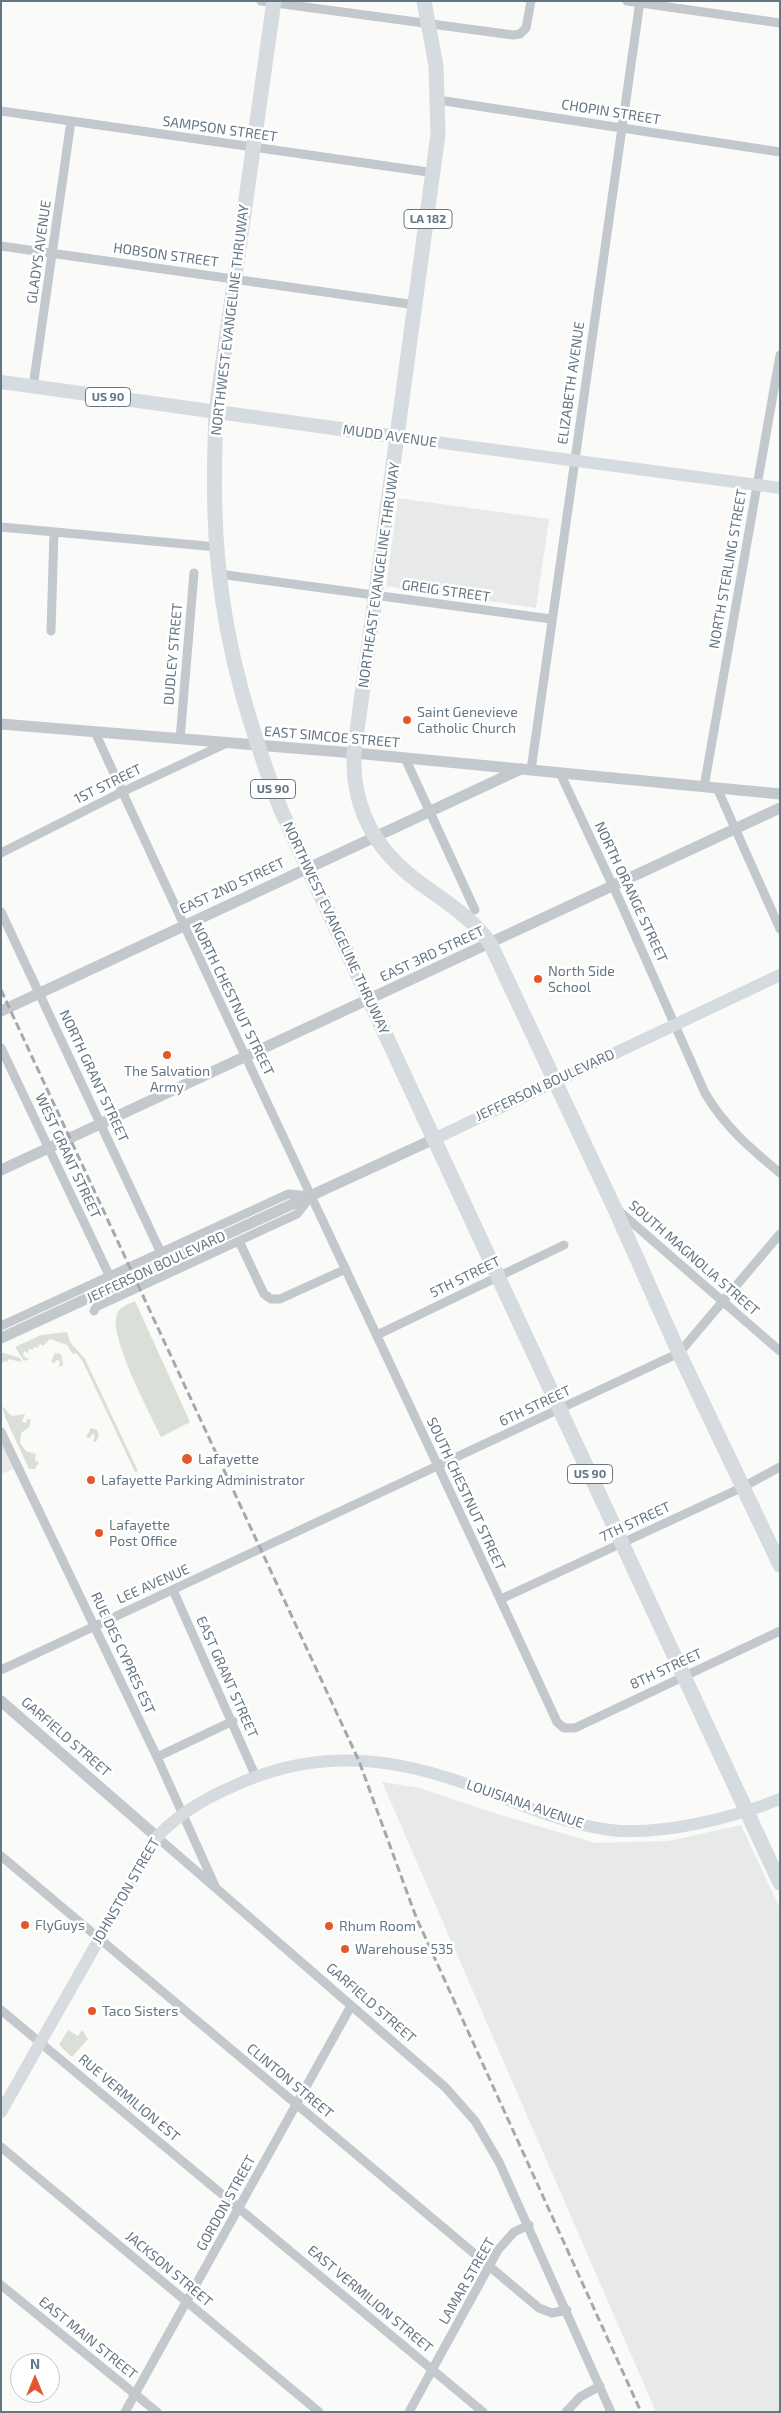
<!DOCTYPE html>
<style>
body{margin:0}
#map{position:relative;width:781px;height:2413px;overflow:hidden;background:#fafaf8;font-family:"Exo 2",sans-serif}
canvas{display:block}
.frame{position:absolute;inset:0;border:2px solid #657683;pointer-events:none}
.north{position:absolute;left:10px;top:2353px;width:50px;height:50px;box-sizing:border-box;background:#fff;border:1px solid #c1c8cd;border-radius:50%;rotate:0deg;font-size:14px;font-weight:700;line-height:20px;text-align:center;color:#657683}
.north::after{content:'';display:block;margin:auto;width:18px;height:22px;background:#e4572e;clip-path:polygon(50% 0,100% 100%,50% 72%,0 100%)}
</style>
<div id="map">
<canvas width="781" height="2413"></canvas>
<div class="frame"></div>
<div class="north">N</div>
</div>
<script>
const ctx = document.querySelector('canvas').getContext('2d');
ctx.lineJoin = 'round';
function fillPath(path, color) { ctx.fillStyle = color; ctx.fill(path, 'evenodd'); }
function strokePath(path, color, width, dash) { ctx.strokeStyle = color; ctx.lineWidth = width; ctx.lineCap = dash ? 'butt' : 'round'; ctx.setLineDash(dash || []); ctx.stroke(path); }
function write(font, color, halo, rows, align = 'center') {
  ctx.font = font + ' "Exo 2",sans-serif'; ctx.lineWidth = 5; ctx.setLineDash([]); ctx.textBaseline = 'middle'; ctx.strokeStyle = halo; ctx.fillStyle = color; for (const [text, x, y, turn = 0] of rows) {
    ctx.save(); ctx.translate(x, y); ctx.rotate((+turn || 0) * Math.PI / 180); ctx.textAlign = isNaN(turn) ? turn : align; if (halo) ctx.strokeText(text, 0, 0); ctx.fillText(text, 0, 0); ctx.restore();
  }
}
fillPath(new Path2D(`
 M398 498 549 519 536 608 386 586Z
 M1 1437 16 1468 1 1474Z
 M382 1782 420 1788 491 1812 595 1843 668 1841 741 1825 780 1909V2412H656Z`), '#e8e9e9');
fillPath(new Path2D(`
 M135 1301 190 1422 161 1437C150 1413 108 1336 117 1314 120 1306 129 1304 135 1301Z
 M67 1332 70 1342 85 1359 138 1471 135 1472 82 1360 76 1353 73 1354 67 1345 50 1339 43 1346 40 1344 38 1348 34 1347 33 1350 29 1349 28 1353 24 1351 23 1356 29 1359 24 1361 15 1347 41 1335Z
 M4 1353 20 1358 21 1362 9 1359 7 1362 4 1361 1 1365V1354Z
 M55 1353 61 1354 63 1365 59 1367 60 1361 56 1360 55 1363 51 1362Z
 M2 1406 12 1416 25 1414 22 1422 26 1423 27 1419 31 1420 29 1427 21 1433 20 1443 26 1451 36 1454 35 1461 39 1462 35 1469H29L5 1417Z
 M91 1428 97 1430 99 1435 96 1442H93L95 1435 92 1434 90 1438 86 1437Z
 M68 2030 78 2036 82 2030 88 2039 72 2057 59 2045Z`), '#dadfd7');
strokePath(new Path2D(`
 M261 1 513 35 520 34 526 28 531 1
 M627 1 780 23
 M438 100 780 152
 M1 111 435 173
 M1 246 416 305
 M33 387 71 121
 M1 527 217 547
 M219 574 551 619
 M51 631 54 532
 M95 732C246 1063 405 1391 557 1722L564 1728H575L780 1631
 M180 739 194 573
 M405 758 475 910
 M531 770 640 1
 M560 773 619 899 705 1093C724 1126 751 1149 780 1173
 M704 787 780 355
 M717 788 780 929
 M1 853 122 792 227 743
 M1 912 161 1253
 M1 1048 110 1277
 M620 1212 780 1351
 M239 1241 264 1294 271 1299H280L346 1269
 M94 1311 96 1307 297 1214 311 1196
 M1 1326 288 1194 311 1196
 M377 1335 564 1245
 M1 1432 157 1757 215 1886
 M173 1590 256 1777
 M501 1599 743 1487 780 1467
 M1 1670 679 1353 780 1234
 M157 1757 233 1721
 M157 1837 445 2087 475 2121 499 2162 611 2412
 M1 1856 539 2308 552 2313 567 2310
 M1 2010 483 2412
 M1 2147 319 2412
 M1 2285 157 2412
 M125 2412 351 2006
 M409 2412 498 2250 514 2232 529 2225
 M566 2412 580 2397 600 2386`), '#c3c8cc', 9);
strokePath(new Path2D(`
 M1 724 354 753 780 794
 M1 1011 521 769
 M1 1170 780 808
 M1 1338 434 1139
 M1 1701 157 1837`), '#c3c8cc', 11);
strokePath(new Path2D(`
 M398 437 780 488
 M434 1139 780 975
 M1 2112 157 1837C182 1810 212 1795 245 1781 324 1748 399 1758 477 1788 520 1804 564 1824 610 1830 659 1836 734 1818 780 1799`), '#d6dbdf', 12);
strokePath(new Path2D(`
 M1 382 398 437`), '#d6dbdf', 14);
strokePath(new Path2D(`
 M274 1 216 411C214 465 213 518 219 571 227 654 252 733 281 810L780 1883
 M424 1 436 66 438 134 354 753C352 809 375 850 420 883 446 902 471 917 490 943L614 1207 679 1353 780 1565`), '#d6dbdf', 15);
strokePath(new Path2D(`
 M1 990 359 1761 416 1917 641 2412`), '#a2aab0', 3, [8, 4]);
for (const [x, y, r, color] of [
 [407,720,5,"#e4572e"],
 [538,979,5,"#e4572e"],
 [167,1055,5,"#e4572e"],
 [187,1459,6,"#e4572e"],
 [91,1480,5,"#e4572e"],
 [99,1533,5,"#e4572e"],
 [25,1925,5,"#e4572e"],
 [329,1926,5,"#e4572e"],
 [345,1949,5,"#e4572e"],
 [92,2011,5,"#e4572e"]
]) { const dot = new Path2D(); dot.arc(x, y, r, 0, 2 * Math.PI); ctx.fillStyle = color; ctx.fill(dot); strokePath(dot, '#fff', 2); }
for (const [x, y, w] of [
 [428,219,48],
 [108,397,45],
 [273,789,45],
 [590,1474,45]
]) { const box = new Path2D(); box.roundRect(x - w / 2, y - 9.5, w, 19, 4); ctx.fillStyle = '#fff'; ctx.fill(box); strokePath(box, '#657683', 1); }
write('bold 12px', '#657683', null, [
 ["LA 182",428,219],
 ["US 90",108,397],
 ["US 90",273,789],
 ["US 90",590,1474]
]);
write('14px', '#657683', '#fff', [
 ["CHOPIN STREET",611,112,9],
 ["SAMPSON STREET",220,129,8],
 ["GLADYS AVENUE",39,252,-82],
 ["HOBSON STREET",166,255,8],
 ["NORTHWEST EVANGELINE THRUWAY",230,320,-83],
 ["ELIZABETH AVENUE",571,383,-82],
 ["MUDD AVENUE",390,436,8],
 ["NORTH STERLING STREET",728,569,-80],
 ["NORTHEAST EVANGELINE THRUWAY",379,575,-82],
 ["GREIG STREET",446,591,8],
 ["DUDLEY STREET",173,654,-85],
 ["EAST SIMCOE STREET",332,737,5],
 ["1ST STREET",108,784,-26],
 ["EAST 2ND STREET",232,886,-25],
 ["NORTH ORANGE STREET",631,892,65],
 ["NORTHWEST EVANGELINE THRUWAY",336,928,65],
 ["EAST 3RD STREET",432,954,-25],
 ["NORTH CHESTNUT STREET",233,999,64],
 ["NORTH GRANT STREET",94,1076,65],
 ["JEFFERSON BOULEVARD",545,1085,-25],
 ["WEST GRANT STREET",68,1156,65],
 ["SOUTH MAGNOLIA STREET",694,1258,41],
 ["JEFFERSON BOULEVARD",156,1267,-25],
 ["5TH STREET",465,1277,-26],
 ["6TH STREET",535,1406,-25],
 ["SOUTH CHESTNUT STREET",466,1494,65],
 ["7TH STREET",635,1522,-25],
 ["LEE AVENUE",153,1584,-24],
 ["RUE DES CYPRES EST",123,1653,65],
 ["8TH STREET",666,1669,-25],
 ["EAST GRANT STREET",227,1677,66],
 ["GARFIELD STREET",66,1737,41],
 ["LOUISIANA AVENUE",525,1804,19],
 ["JOHNSTON STREET",126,1891,-60],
 ["GARFIELD STREET",371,2003,41],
 ["CLINTON STREET",290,2081,40],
 ["RUE VERMILION EST",129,2098,40],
 ["GORDON STREET",226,2203,-61],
 ["JACKSON STREET",169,2269,40],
 ["LAMAR STREET",467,2281,-60],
 ["EAST VERMILION STREET",370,2299,40],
 ["EAST MAIN STREET",88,2338,39]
]);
write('14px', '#657683', '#fff', [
 ["Saint Genevieve",417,712],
 ["Catholic Church",417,728],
 ["North Side",548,971],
 ["School",548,987],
 ["The Salvation",167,1071,"center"],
 ["Army",167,1087,"center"],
 ["Lafayette",198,1459],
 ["Lafayette Parking Administrator",101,1480],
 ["Lafayette",109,1525],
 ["Post Office",109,1541],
 ["FlyGuys",35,1925],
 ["Rhum Room",339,1926],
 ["Warehouse 535",355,1949],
 ["Taco Sisters",102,2011]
], 'left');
</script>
